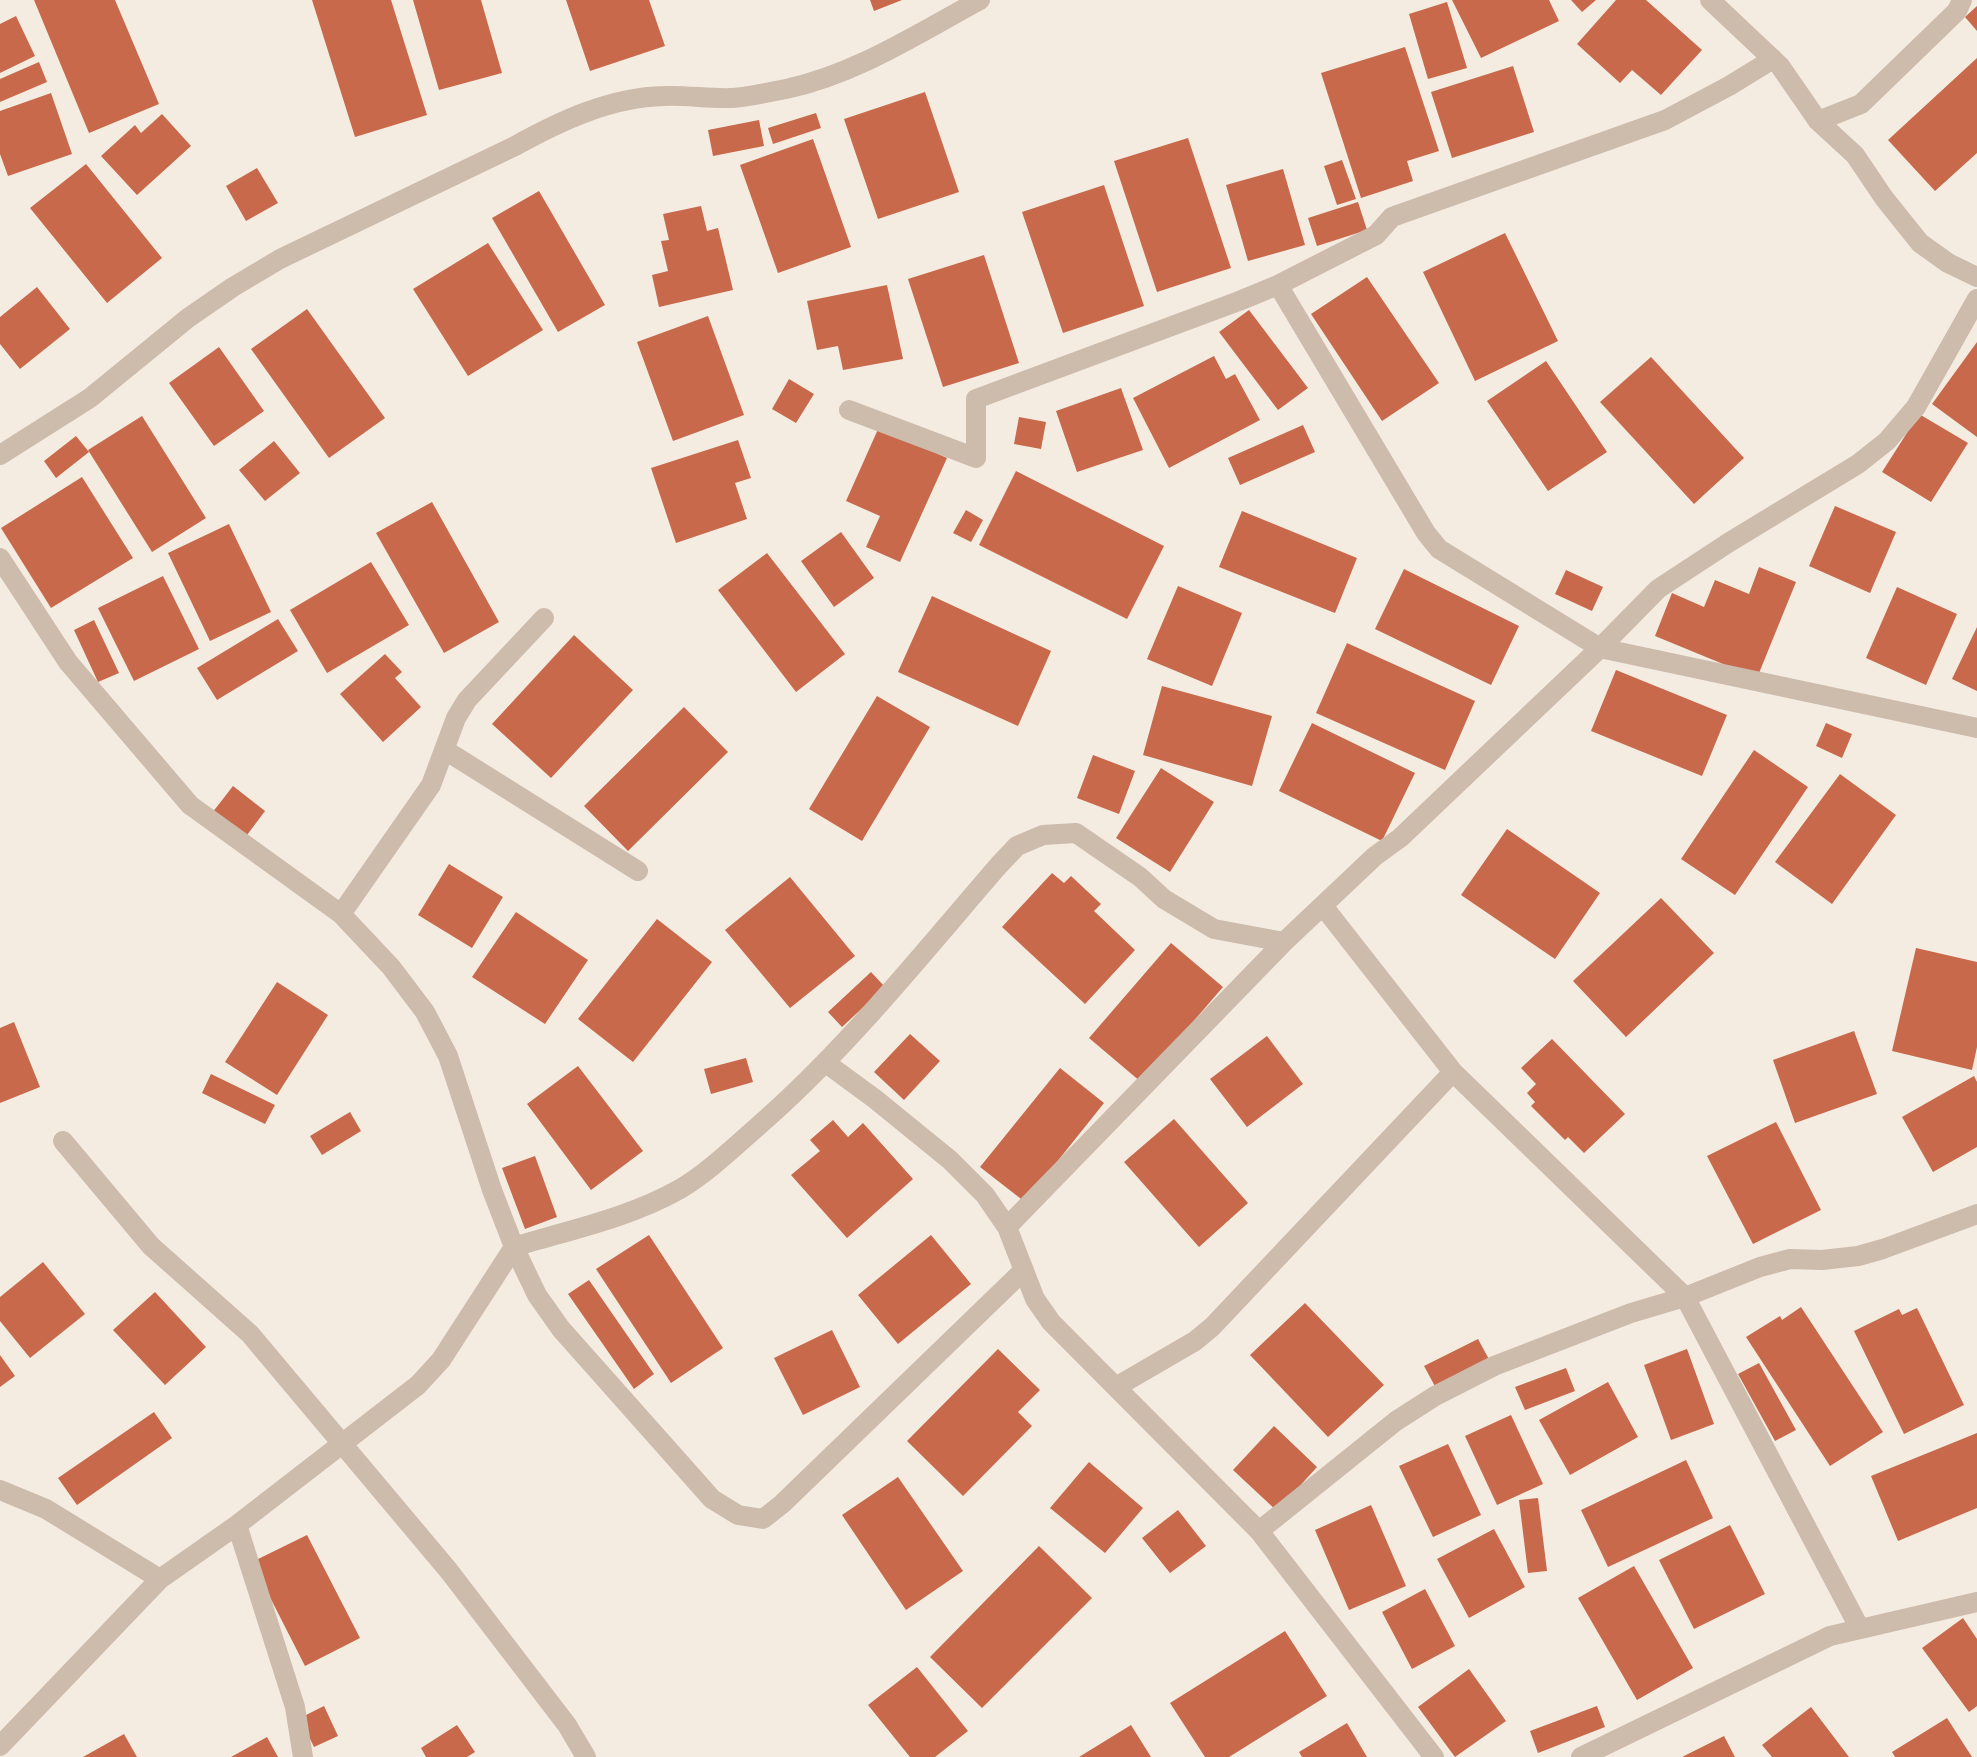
<!DOCTYPE html>
<style>
body{margin:0}
canvas{display:block;background:#f4ebe1}
</style>
<canvas width="1977" height="1757"></canvas>
<script>
const ctx = document.querySelector('canvas').getContext('2d');
ctx.lineJoin = 'round';
function fillPath(path, color) { ctx.fillStyle = color; ctx.fill(path, 'evenodd'); }
function strokePath(path, color, width, dash) { ctx.strokeStyle = color; ctx.lineWidth = width; ctx.lineCap = dash ? 'butt' : 'round'; ctx.setLineDash(dash || []); ctx.stroke(path); }
fillPath(new Path2D(`
 M34 0H115L159 104 89 133Z
 M312 0H391L427 115 355 137Z
 M413 0H481L502 73 439 90Z
 M566 0H649L665 46 590 71Z
 M870 0H902L874 11Z
 M1452 0H1549L1559 21 1481 58Z
 M1571 0H1596L1582 12Z
 M1616 0H1646L1702 50 1661 95 1632 70 1620 83 1577 44Z
 M1447 2 1467 68 1428 79 1409 14Z
 M1977 6V31L1965 17Z
 M16 16 35 56 0 73V24Z
 M1405 47 1439 151 1407 161 1413 181 1361 198 1321 73Z
 M1977 58V153L1935 191 1888 140Z
 M39 62 47 82 0 102V79Z
 M1513 66 1534 132 1452 158 1431 92Z
 M925 92 959 192 878 219 844 119Z
 M51 93 72 154 8 176 0 154V111Z
 M816 113 821 128 773 144 768 128Z
 M162 114 191 146 137 195 101 156 135 125 141 133Z
 M759 120 764 146 713 156 708 130Z
 M1188 138 1231 268 1157 292 1114 161Z
 M813 139 851 247 778 273 740 165Z
 M1342 160 1356 199 1337 205 1324 166Z
 M86 164 162 258 107 303 30 208Z
 M257 168 278 203 246 221 226 186Z
 M1283 169 1305 245 1248 261 1226 185Z
 M1104 185 1144 306 1063 333 1022 212Z
 M539 191 605 305 558 332 492 218Z
 M1358 202 1367 230 1317 246 1308 218Z
 M701 206 707 231 718 228 733 290 659 307 652 275 668 271 661 241 669 240 663 214Z
 M1505 233 1558 341 1475 381 1423 272Z
 M488 243 543 330 468 376 413 289Z
 M984 255 1019 363 943 387 908 279Z
 M1367 277 1439 383 1382 421 1311 314Z
 M887 285 903 359 843 370 838 346 817 350 807 301Z
 M37 287 70 329 20 369 0 344V317Z
 M307 309 385 418 329 458 251 349Z
 M1249 310 1308 388 1278 410 1219 332Z
 M708 316 744 415 673 441 637 342Z
 M1977 342V437L1932 404Z
 M219 347 264 411 214 446 169 383Z
 M1214 356 1226 379 1235 374 1260 420 1169 468 1133 398Z
 M1651 357 1744 458 1694 504 1600 402Z
 M1546 361 1607 452 1548 491 1487 401Z
 M789 379 814 394 796 423 772 409Z
 M1121 388 1143 450 1077 472 1056 411Z
 M1919 414 1968 443 1931 502 1882 472Z
 M142 416 206 518 152 552 88 450Z
 M1019 417 1046 422 1041 449 1014 444Z
 M1303 425 1315 452 1240 485 1228 458Z
 M879 427 947 458 900 562 866 547 880 516 846 501Z
 M76 436 89 452 56 478 44 461Z
 M738 440 751 478 735 483 747 519 676 543 651 468Z
 M274 441 300 473 265 501 239 470Z
 M1016 471 1164 546 1127 619 979 545Z
 M82 477 133 558 51 608 1 528Z
 M432 502 499 622 444 653 376 533Z
 M1835 506 1896 532 1870 593 1809 566Z
 M966 510 983 520 971 542 953 533Z
 M1242 511 1357 558 1335 613 1219 567Z
 M229 524 271 612 210 641 168 553Z
 M841 532 874 578 834 607 801 561Z
 M767 553 845 654 796 692 718 590Z
 M371 562 409 625 327 673 290 610Z
 M1759 567 1796 582 1757 678 1655 636 1672 593 1704 607 1715 580 1749 594Z
 M1404 569 1519 626 1491 685 1375 629Z
 M1566 570 1603 587 1592 611 1555 594Z
 M163 576 199 649 134 681 98 608Z
 M1178 586 1242 613 1212 686 1147 659Z
 M1897 587 1957 614 1926 685 1866 658Z
 M932 596 1051 651 1018 726 898 672Z
 M278 619 298 651 217 700 197 668Z
 M94 620 119 673 98 682 74 630Z
 M1977 627V691L1952 679Z
 M574 635 633 690 551 778 492 724Z
 M1347 643 1475 701 1445 770 1316 713Z
 M385 654 402 672 395 678 421 707 383 742 340 694Z
 M1616 670 1727 715 1702 776 1591 731Z
 M1162 686 1272 716 1252 786 1143 755Z
 M877 696 930 727 862 841 809 809Z
 M684 707 728 752 628 851 584 806Z
 M1312 723 1415 773 1382 841 1279 791Z
 M1826 723 1852 734 1842 758 1816 746Z
 M1754 750 1808 787 1735 895 1681 859Z
 M1093 755 1135 771 1119 814 1077 798Z
 M1161 768 1214 802 1170 872 1116 838Z
 M1840 774 1896 815 1832 904 1775 862Z
 M233 786 265 811 244 839 212 813Z
 M1507 829 1600 893 1555 959 1461 895Z
 M449 864 503 897 472 948 418 915Z
 M1052 873 1064 883 1071 876 1101 904 1094 911 1135 950 1085 1004 1002 927Z
 M790 877 855 956 790 1008 725 930Z
 M1661 898 1714 953 1626 1037 1573 981Z
 M516 912 588 960 545 1024 472 977Z
 M657 919 712 962 633 1062 578 1019Z
 M1171 943 1223 987 1141 1082 1089 1038Z
 M1916 948 1977 962V1047L1972 1070 1892 1051Z
 M871 972 885 987 842 1027 828 1012Z
 M277 982 328 1015 277 1095 225 1062Z
 M14 1022 40 1087 0 1103V1028Z
 M1854 1031 1877 1094 1795 1123 1773 1060Z
 M910 1034 940 1061 904 1100 874 1072Z
 M1267 1036 1303 1084 1247 1127 1210 1079Z
 M1552 1039 1625 1114 1584 1153 1568 1137 1565 1140 1531 1106 1535 1102 1527 1093 1536 1084 1521 1068Z
 M746 1058 753 1082 711 1094 704 1069Z
 M578 1066 643 1151 591 1190 527 1104Z
 M1060 1068 1104 1103 1025 1202 980 1167Z
 M211 1074 275 1105 265 1124 202 1093Z
 M1974 1076 1977 1082V1147L1933 1172 1902 1117Z
 M350 1112 361 1131 322 1155 310 1136Z
 M1174 1119 1248 1203 1199 1247 1124 1162Z
 M833 1120 848 1137 863 1123 913 1179 847 1238 791 1175 820 1151 810 1140Z
 M1776 1122 1821 1210 1753 1244 1707 1156Z
 M535 1156 557 1217 525 1229 502 1168Z
 M649 1235 723 1348 671 1383 596 1269Z
 M931 1235 971 1284 898 1344 858 1295Z
 M43 1262 85 1314 30 1358 0 1321V1297Z
 M589 1280 654 1374 634 1389 568 1294Z
 M155 1292 206 1347 165 1385 113 1330Z
 M1305 1303 1384 1385 1328 1437 1250 1355Z
 M1801 1307 1883 1432 1830 1466 1746 1337 1780 1316 1782 1320Z
 M1917 1308 1964 1405 1904 1434 1854 1331 1899 1309 1902 1315Z
 M832 1330 860 1387 803 1415 774 1358Z
 M1478 1339 1491 1363 1437 1390 1424 1366Z
 M998 1349 1040 1390 1018 1412 1032 1426 963 1496 907 1441Z
 M1687 1349 1714 1424 1671 1440 1644 1365Z
 M0 1355 15 1376 0 1387Z
 M1759 1363 1796 1430 1775 1441 1738 1374Z
 M1566 1368 1575 1391 1525 1410 1515 1387Z
 M1608 1382 1638 1437 1570 1475 1539 1420Z
 M154 1412 172 1438 77 1505 58 1478Z
 M1511 1415 1543 1484 1497 1505 1465 1436Z
 M1274 1426 1317 1467 1277 1511 1233 1470Z
 M1977 1433V1508L1898 1541 1871 1476Z
 M1448 1444 1481 1515 1433 1537 1399 1466Z
 M1686 1460 1713 1518 1608 1567 1581 1510Z
 M1089 1462 1143 1508 1105 1553 1050 1508Z
 M898 1477 963 1571 906 1610 842 1515Z
 M1538 1498 1547 1571 1528 1573 1519 1500Z
 M1371 1505 1406 1586 1349 1610 1315 1530Z
 M1178 1510 1206 1546 1170 1573 1142 1538Z
 M1730 1525 1765 1594 1694 1629 1659 1560Z
 M1494 1529 1525 1587 1469 1618 1437 1559Z
 M307 1535 360 1638 305 1666 252 1562Z
 M1039 1546 1092 1598 982 1708 930 1657Z
 M1634 1566 1693 1668 1637 1700 1578 1598Z
 M1425 1589 1455 1646 1412 1669 1382 1612Z
 M1963 1618 1977 1639V1706L1969 1712 1922 1648Z
 M1285 1631 1327 1696 1229 1757H1205L1170 1703Z
 M917 1667 968 1731 935 1757H910L868 1705Z
 M1469 1669 1506 1721 1455 1757 1418 1707Z
 M324 1706 338 1736 314 1747 300 1718Z
 M1597 1706 1605 1727 1538 1753 1530 1731Z
 M1811 1707 1849 1757H1772L1762 1745Z
 M1947 1718 1972 1757H1895L1892 1752Z
 M1347 1723 1367 1757H1302L1299 1752Z
 M457 1725 475 1752 467 1757H426L421 1748Z
 M1131 1725 1151 1757H1079Z
 M124 1734 137 1757H83Z
 M1724 1736 1735 1757H1682Z
 M267 1737 278 1757H231Z`), '#c8694b');
strokePath(new Path2D(`
 M1710 0 1780 66 1818 121 1855 155 1884 198 1920 243 1948 263 1977 277
 M1818 121 1861 104 1957 11 1962 0
 M1278 285 1426 533 1439 549 1600 648 1977 728
 M849 410 976 458V399L1239 301 1278 285 1376 235 1392 217 1665 120 1729 86 1773 59
 M0 455 90 398 188 318 233 287 280 259 515 146C560 121 611 97 664 96 687 95 709 99 732 98 749 97 769 92 786 89 856 74 917 34 980 0
 M0 558 68 662 190 805 341 914 391 967 425 1012 448 1056 492 1190 514 1247 537 1295 561 1329 712 1499 738 1515 763 1519 782 1504 1024 1270
 M445 750 638 871
 M341 914 431 785 456 718 467 700 544 618
 M826 1063 875 1099 950 1160 985 1195 1007 1227 1035 1299 1051 1322 1259 1531 1434 1757
 M1453 1072 1685 1297 1860 1629
 M63 1141 151 1246 250 1334 449 1571 567 1725 586 1757
 M1007 1227 1284 942 1375 856 1400 838 1600 648 1658 589 1728 543 1858 464 1887 441 1916 407 1977 299
 M1116 1387 1195 1341 1212 1327 1453 1072 1323 906
 M0 1490 46 1509 160 1579
 M237 1525 295 1707 303 1757
 M1259 1531 1396 1421 1435 1396 1494 1366 1631 1313 1685 1297 1760 1267 1790 1259 1822 1260 1858 1256 1883 1249 1977 1214
 M0 1746 160 1579 237 1525 418 1385 441 1360 514 1247C569 1230 629 1218 680 1189 707 1173 732 1149 756 1128 846 1050 921 955 999 865L1017 846 1043 835 1076 833 1140 877 1164 899 1214 929 1284 942
 M1581 1757 1830 1636 1977 1602`), '#cdbbac', 20);
</script>
